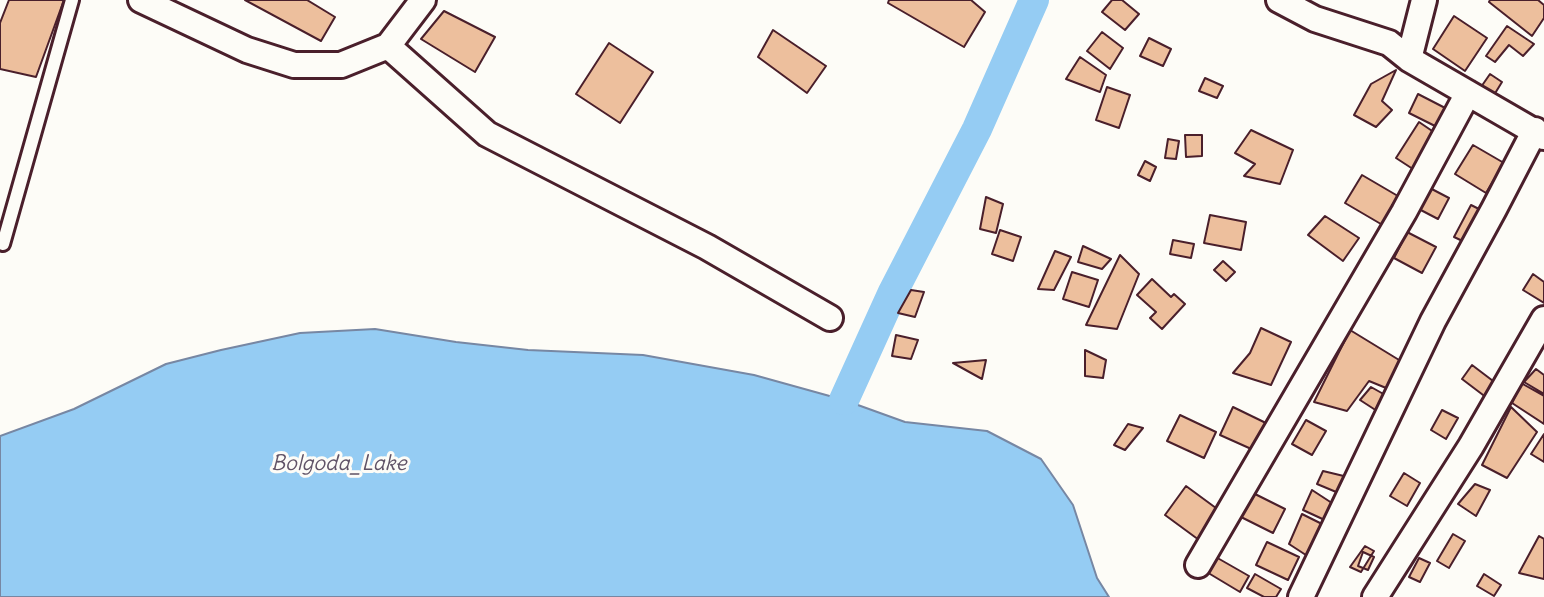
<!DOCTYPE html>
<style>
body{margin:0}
canvas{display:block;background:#fdfcf7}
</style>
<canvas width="1544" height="597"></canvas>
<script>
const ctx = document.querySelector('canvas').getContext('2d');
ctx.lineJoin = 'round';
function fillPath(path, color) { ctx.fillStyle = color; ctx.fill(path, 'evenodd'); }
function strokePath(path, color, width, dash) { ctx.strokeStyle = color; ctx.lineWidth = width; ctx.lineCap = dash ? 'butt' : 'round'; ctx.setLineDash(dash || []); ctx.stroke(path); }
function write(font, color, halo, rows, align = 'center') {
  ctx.font = font + ' Delius,sans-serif'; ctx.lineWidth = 6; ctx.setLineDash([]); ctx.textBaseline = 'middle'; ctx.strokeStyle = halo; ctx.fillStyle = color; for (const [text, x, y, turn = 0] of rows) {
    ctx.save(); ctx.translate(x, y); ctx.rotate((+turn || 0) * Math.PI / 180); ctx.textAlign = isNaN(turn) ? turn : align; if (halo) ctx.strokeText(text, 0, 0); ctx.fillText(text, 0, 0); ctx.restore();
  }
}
const water = new Path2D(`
 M375 329 456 342 528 350 643 355 754 375 844 400 905 422 987 431 1041 459 1073 505 1097 578 1109 597H0V436L74 409 166 364 221 350 300 333Z`);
fillPath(water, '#95ccf3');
strokePath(water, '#7787a3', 2);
strokePath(new Path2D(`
 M844 400 893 292 977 129 1034 0`), '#95ccf3', 30);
const building = new Path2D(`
 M9 0H64L36 77 0 69V23Z
 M245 0H307L335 17 321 41Z
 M889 0H971L985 12 964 47 888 3Z
 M1112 0H1122L1139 14 1125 30 1102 12Z
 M1490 0H1538L1544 5V18L1532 36 1489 2Z
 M444 11 495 37 475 72 421 39Z
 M1454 16 1487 38 1465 71 1433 49Z
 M1507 26 1534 44 1523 56 1509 45 1495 62 1486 56Z
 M773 30 826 66 807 93 758 57Z
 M1102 32 1123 48 1110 69 1087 51Z
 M1149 38 1171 49 1163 66 1140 56Z
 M609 43 653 72 620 123 576 94Z
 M1080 57 1106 75 1100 92 1066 79Z
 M1396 70 1382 101 1392 110 1376 127 1354 115 1371 84Z
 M1490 74 1502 82 1494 95 1481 87Z
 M1205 78 1223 86 1217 98 1199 91Z
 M1107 87 1130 95 1119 128 1096 120Z
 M1418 94 1451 111 1441 129 1409 113Z
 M1419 122 1441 137 1419 173 1396 158Z
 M1251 130 1293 150 1280 184 1244 176 1255 164 1235 153Z
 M1185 135H1202V156L1186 157Z
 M1168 139 1179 141 1176 159 1165 158Z
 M1473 145 1504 163 1486 193 1455 174Z
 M1145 161 1156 167 1150 181 1138 175Z
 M1362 175 1403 199 1386 227 1345 203Z
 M1426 186 1449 198 1438 219 1415 207Z
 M986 197 1003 204 996 233 980 229Z
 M1471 205 1485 212 1469 244 1454 237Z
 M1210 215 1246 222 1241 250 1204 243Z
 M1325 216 1359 238 1343 261 1308 235Z
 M1000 230 1021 237 1013 261 992 254Z
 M1407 232 1436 247 1422 273 1394 258Z
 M1173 240 1194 244 1191 258 1170 254Z
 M1083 246 1111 259 1102 269 1078 262Z
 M1055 251 1071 257 1054 290 1038 289Z
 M1120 255 1139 274 1117 329 1086 325Z
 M1223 261 1235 272 1226 281 1214 270Z
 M1072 272 1098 280 1089 307 1063 299Z
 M1533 274 1544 282V303L1523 290Z
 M1152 279 1171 297 1174 294 1185 304 1162 329 1150 318 1156 312 1137 295Z
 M911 290 924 292 915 317 898 313Z
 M1261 328 1291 342 1271 385 1233 373 1250 353Z
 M1350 330 1404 363 1391 390 1369 381 1347 411 1314 402Z
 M896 335 918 340 911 359 892 356Z
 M1085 350 1106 360 1103 378 1085 376Z
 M986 360 982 379 953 363Z
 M1472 365 1497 384 1487 398 1462 379Z
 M1536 369 1544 375V394L1524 382Z
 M1521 383 1544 396V424L1512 403Z
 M1371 387 1387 396 1377 411 1360 400Z
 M1233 407 1270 425 1258 452 1220 435Z
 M1511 407 1537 432 1507 478 1482 465Z
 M1442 410 1458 418 1446 439 1431 430Z
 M1180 415 1216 432 1204 458 1167 441Z
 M1306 420 1326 431 1312 455 1292 444Z
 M1128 424 1143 428 1125 450 1114 445Z
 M1544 434V462L1531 454Z
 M1323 471 1352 478 1341 494 1317 484Z
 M1404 473 1420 483 1407 506 1390 496Z
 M1475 484 1490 490 1476 516 1458 504Z
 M1186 486 1220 511 1199 540 1165 515Z
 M1312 490 1338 507 1329 522 1303 510Z
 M1249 491 1285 509 1273 533 1237 515Z
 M1302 514 1330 528 1312 559 1289 544Z
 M1453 534 1465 541 1449 568 1437 561Z
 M1539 536 1544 539V579L1519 573Z
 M1267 542 1299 557 1288 580 1256 565Z
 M1365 546 1374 551 1361 572 1350 567Z
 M1363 552 1374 557 1368 570 1358 566Z
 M1214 556 1249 576 1240 592 1205 571Z
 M1419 558 1430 563 1420 582 1409 577Z
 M1255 574 1281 589 1276 597H1264L1247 588Z
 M1484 574 1501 585 1494 596 1477 586Z`);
fillPath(building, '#edbf9d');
strokePath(building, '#4a1f2b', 2);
const lane = new Path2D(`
 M3 244 72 0`);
const street = new Path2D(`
 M141 0 247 50 294 65H341L388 46 487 134 707 247 830 318
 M1279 0 1315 19 1389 43 1409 59 1424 0
 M388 46 423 0
 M1409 59 1544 137
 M1198 565 1404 212 1468 93
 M1301 597 1433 321 1494 209 1535 130
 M1375 597 1471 446 1544 319`);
strokePath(lane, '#4a1f2b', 18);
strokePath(street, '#4a1f2b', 30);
strokePath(lane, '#fdfcf7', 12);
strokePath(street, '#fdfcf7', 24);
write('italic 21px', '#605367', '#fdfcf7', [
 ["Bolgoda_Lake",339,464]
]);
</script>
